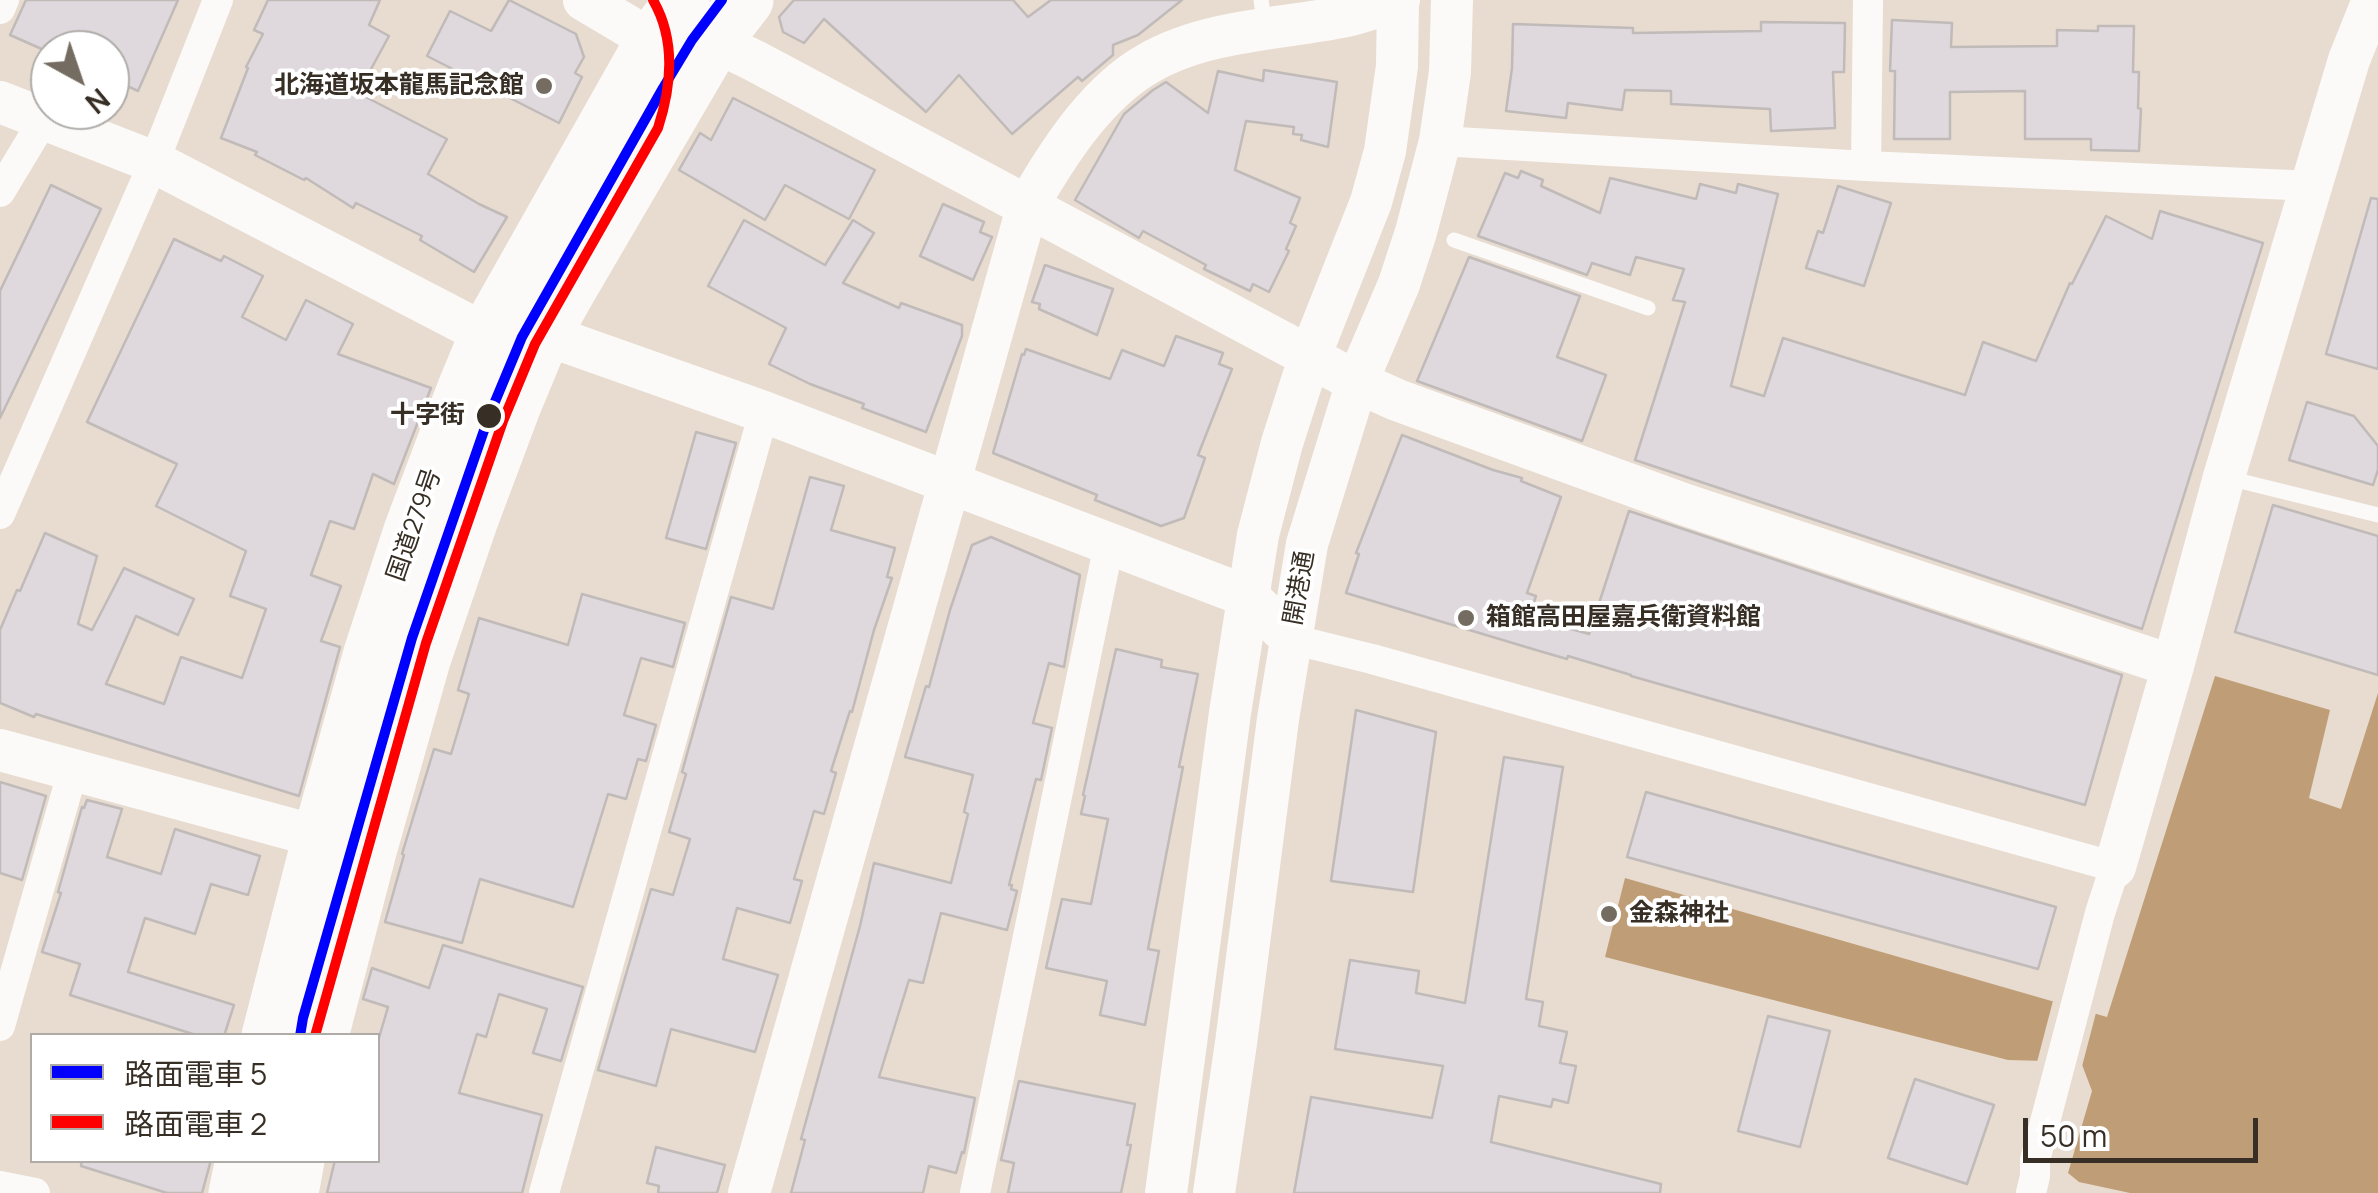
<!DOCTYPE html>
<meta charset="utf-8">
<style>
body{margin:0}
#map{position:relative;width:2378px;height:1193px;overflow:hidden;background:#e8dcd0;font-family:Manrope,"Noto Sans JP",sans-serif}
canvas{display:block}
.legend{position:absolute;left:30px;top:1033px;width:350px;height:130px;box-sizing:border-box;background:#fff;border:2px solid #afaca8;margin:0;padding:12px 18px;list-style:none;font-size:30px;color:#372f25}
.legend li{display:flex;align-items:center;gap:20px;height:50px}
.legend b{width:50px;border:2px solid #afaca8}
.north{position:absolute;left:30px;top:30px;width:100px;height:100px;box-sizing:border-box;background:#fff;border:2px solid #afaca8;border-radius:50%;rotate:140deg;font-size:28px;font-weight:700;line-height:40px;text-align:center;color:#372f25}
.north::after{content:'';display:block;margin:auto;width:35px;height:45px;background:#756c61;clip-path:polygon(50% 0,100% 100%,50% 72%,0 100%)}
.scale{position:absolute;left:2023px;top:1118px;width:235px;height:45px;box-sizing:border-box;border:5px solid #372f25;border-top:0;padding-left:12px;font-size:30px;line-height:35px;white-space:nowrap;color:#372f25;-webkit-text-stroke:8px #fff;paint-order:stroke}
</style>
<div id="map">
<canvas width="2378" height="1193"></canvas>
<ul class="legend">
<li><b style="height:12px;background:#00f"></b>路面電車 5</li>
<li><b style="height:12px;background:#f00"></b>路面電車 2</li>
</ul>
<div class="north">N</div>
<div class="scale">50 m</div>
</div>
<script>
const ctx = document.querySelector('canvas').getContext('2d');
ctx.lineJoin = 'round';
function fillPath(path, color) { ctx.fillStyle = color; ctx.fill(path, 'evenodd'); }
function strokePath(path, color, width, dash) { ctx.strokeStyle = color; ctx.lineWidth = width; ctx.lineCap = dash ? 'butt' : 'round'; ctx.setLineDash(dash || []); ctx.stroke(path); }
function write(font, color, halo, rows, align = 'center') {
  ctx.font = font + ' Manrope,"Noto Sans JP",sans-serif'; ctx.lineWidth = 8; ctx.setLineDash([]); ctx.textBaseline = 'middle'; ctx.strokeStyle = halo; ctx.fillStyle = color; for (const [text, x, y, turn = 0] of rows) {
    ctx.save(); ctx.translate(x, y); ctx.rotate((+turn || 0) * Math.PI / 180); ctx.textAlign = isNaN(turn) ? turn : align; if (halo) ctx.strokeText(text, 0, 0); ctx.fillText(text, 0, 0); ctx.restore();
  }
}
fillPath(new Path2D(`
 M2215 676 2330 710 2309 798 2341 809 2378 693V1193H2130L2079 1182 2068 1173 2092 1091 2081 1062 2008 1060 1605 957 1625 878 2107 1017Z`), '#bf9e77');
fillPath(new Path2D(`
 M2054 997 2097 1009 2080 1074 2078 1067 2036 1066Z`), '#e8dcd0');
const building = new Path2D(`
 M26 0H178L138 91 110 78V50H44L10 35Z
 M268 0H380L369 25 389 36 358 93 447 139 428 174 479 204 507 217 474 272 420 240 422 236 356 203 353 208 306 178 304 180 255 155 257 152 221 138 248 68 246 67 263 34 254 30Z
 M509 0 576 34 584 57 575 73 582 77 559 123 427 56 450 11 491 31Z
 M794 0H1013L1028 17 1051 0H1182L1138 35 1113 45V55L1082 81 1078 77 1012 134 959 75 926 112 824 19 804 43 783 32 779 17Z
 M1892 20 1952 23 1951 47 2057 46V30L2098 31V26H2134L2133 72H2139L2138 108 2141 109 2139 151 2091 150V139H2025V91L1950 92V139H1894L1895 71H1890Z
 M1761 22 1845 23 1844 72H1833L1835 128 1771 131 1770 109 1671 104V91L1625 90 1622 110 1568 103 1566 118 1506 111 1512 68 1513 24 1633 28V33L1761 31Z
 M1264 70 1337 82 1328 147 1301 140 1302 135 1293 134 1294 127 1246 121 1235 170 1300 198 1290 223 1296 226 1286 249 1289 251 1269 292 1253 284 1250 291 1204 269 1206 265 1143 231 1139 238 1075 200 1124 114 1153 90 1166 82 1208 113 1218 71 1263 81Z
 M733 98 875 170 849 219 785 185 765 220 679 170 700 133 711 140Z
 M1521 171 1543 180 1541 186 1600 213 1610 178 1696 199 1700 184 1736 193 1738 184 1778 194 1731 386 1764 396 1783 338 1965 395 1983 342 2036 361 2070 283 2072 284 2106 216 2152 239 2160 211 2263 243 2142 629 1635 460 1685 302 1673 300 1684 269 1636 257 1630 275 1592 263 1587 275 1478 236 1505 173 1518 178Z
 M51 185 101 209 0 418V291Z
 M1838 186 1891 203 1864 286 1806 268 1818 231 1823 233Z
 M2371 198 2378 199V369L2326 354Z
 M943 204 984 222 980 232 992 237 973 280 920 256Z
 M744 220 825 265 853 220 874 233 843 283 899 308 901 303 962 325V336L926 432 862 408 864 404 810 384 769 364 786 328 708 286Z
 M174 239 221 261 224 256 263 276 242 317 286 340 306 300 353 324 338 354 431 388 394 484 373 474 354 529 330 521 311 575 341 586 321 641 340 647 299 796 36 714 34 717 0 703V630L17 590 20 591 45 533 97 556 78 624 92 630 124 568 194 599 178 635 136 616 106 684 164 704 181 657 242 678 266 609 230 596 246 551 156 506 177 464 87 422Z
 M1469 257 1580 296 1557 357 1606 375 1582 441 1417 381Z
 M1045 265 1113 289 1097 335 1039 309 1040 304 1032 302Z
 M1176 336 1223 353 1219 364 1232 369 1198 455 1205 458 1184 518 1161 526 1095 500 1097 495 993 453 1022 354 1024 355 1026 349 1110 379 1122 350 1164 366Z
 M2307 402 2354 416 2378 446V470L2373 485 2289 460Z
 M696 432 736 443 706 549 666 538Z
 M1402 435 1493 470 1522 478 1521 481 1561 497 1527 593 1536 596 1529 617 1589 634 1629 511 2122 675 2085 805 1631 676V675L1568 656 1567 659 1536 650 1346 593 1359 554 1356 553Z
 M810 477 844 486 831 530 895 548 887 577 892 578 874 630 852 712 850 711 831 771 836 773 824 814 814 811 794 879 802 881 790 923 737 908 723 959 778 975 755 1052 671 1029 656 1086 598 1070 651 889 673 895 690 839 669 832 686 774 682 772 731 597 773 609Z
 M2273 505 2378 536V675L2235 632Z
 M991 537 1080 575 1064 667 1049 663 1033 723 1052 728 1041 780 1036 779 1009 885H1012L1011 889 1017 891 1007 930 941 913 923 983 909 980 879 1077 975 1098 964 1153 962 1152 956 1173 929 1166 923 1193H791L805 1140 801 1139 860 926 874 863 951 883 968 814 964 812 973 775 905 757 926 686 929 687 950 610 972 545Z
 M582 594 685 623 673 667 641 658 624 715 656 725 646 761 638 759 626 799 608 794 573 907 480 879 462 943 385 922 404 855 402 854 434 749 451 754 469 694 458 690 479 618 568 645Z
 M1116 649 1162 660 1161 667 1198 674 1179 767H1183L1148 949 1159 951 1145 1025 1100 1015 1107 981 1046 968 1062 899 1091 904 1108 819 1081 814 1085 796 1083 795Z
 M1356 710 1436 732 1413 892 1331 881Z
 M1504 757 1563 767 1526 999 1543 1002 1539 1026 1567 1032 1560 1063 1576 1066 1568 1103 1553 1099 1551 1107 1499 1096 1491 1142 1661 1184 1660 1193H1294L1311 1097 1432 1118 1443 1066 1335 1049 1350 960 1419 971 1416 993 1465 1003Z
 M0 782 46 796 22 880 0 873Z
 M1646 792 2056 907 2038 969 1627 857Z
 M87 800 122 809 107 857 161 874 175 829 260 856 248 895 211 884 195 934 145 918 128 972 234 1005 224 1036H199L70 995 80 964 42 952 61 893 58 892 82 807 84 808Z
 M443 945 583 987 561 1061 533 1053 547 1009 499 994 486 1037 477 1034 459 1093 542 1115 522 1193H327L335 1160H378V1041L388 1007 363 999 372 968 429 988Z
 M1768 1016 1830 1031 1800 1147 1738 1131Z
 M1915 1079 1994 1105 1967 1184 1888 1158Z
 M1019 1081 1135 1104 1127 1145H1131L1121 1193H1008L1014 1163 1001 1160Z
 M656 1147 725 1165 717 1193H658L659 1186 647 1183Z
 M82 1160H211L202 1193H167L81 1166Z`);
fillPath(building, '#dfd8dc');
strokePath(building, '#c0bab9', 2.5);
strokePath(new Path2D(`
 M1261 0 1265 26
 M1454 240 1648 308
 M2228 478 2378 515`), '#fcfaf8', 15);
strokePath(new Path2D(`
 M0 9 4 0
 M1440 141 1866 166 2313 186
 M1866 166 1868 0
 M0 192 44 119
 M0 514 154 162 218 0
 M1291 639 1372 659 2115 867 2100 913 2035 1160V1176L2031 1193
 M0 1026 73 770
 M0 1186 35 1193
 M544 1193 764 412
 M975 1193 1109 544`), '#fcfaf8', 30);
strokePath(new Path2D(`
 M584 0 653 41H714L755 61 1357 382 1397 400 1686 505 2173 666
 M0 102 154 162 487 335 542 337 569 343 764 412 1249 597 1291 639
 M0 750 349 845
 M2115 867 2173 666 2224 477 2349 60 2373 0
 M749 1193 1028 205C1057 155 1091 101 1139 69 1199 29 1279 30 1347 16 1365 12 1382 5 1399 0
 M1166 1193 1230 713 1258 535 1282 443 1310 356 1371 202 1385 151 1397 66 1398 0
 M1214 1193 1236 1043 1278 719 1307 544 1357 382 1399 284 1416 232 1440 141 1450 72 1452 0`), '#fcfaf8', 42);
strokePath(new Path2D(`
 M269 1036 320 837 371 653 411 531 465 388 487 335 653 41 682 0
 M321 1036 369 851 423 660 471 519 513 407 542 337 569 289 714 41 746 0
 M236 1193 243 1160
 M291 1193 297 1160`), '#fcfaf8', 55);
strokePath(new Path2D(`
 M300 1036 303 1018 412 638 489 416 522 337 663 88 692 40 722 0`), '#00f', 10);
strokePath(new Path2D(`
 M315 1036 426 643 503 421 535 344 658 128C672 85 676 40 653 0`), '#f00', 10);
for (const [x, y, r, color] of [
 [544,86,10,"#756c61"],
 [489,416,14,"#372f25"],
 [1466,618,10,"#756c61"],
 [1609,914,10,"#756c61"]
]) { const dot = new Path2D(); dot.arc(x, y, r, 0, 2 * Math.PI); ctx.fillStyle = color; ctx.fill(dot); strokePath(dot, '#fff', 4); }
write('bold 25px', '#372f25', '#fff', [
 ["北海道坂本龍馬記念館",524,86,"right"],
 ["箱館高田屋嘉兵衛資料館",1486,618],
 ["金森神社",1629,914]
], 'left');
write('bold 25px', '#372f25', '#fff', [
 ["十字街",465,416]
], 'right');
write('25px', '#372f25', '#fff', [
 ["国道279号",415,525,-71],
 ["開港通",1300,588,-80]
]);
</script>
